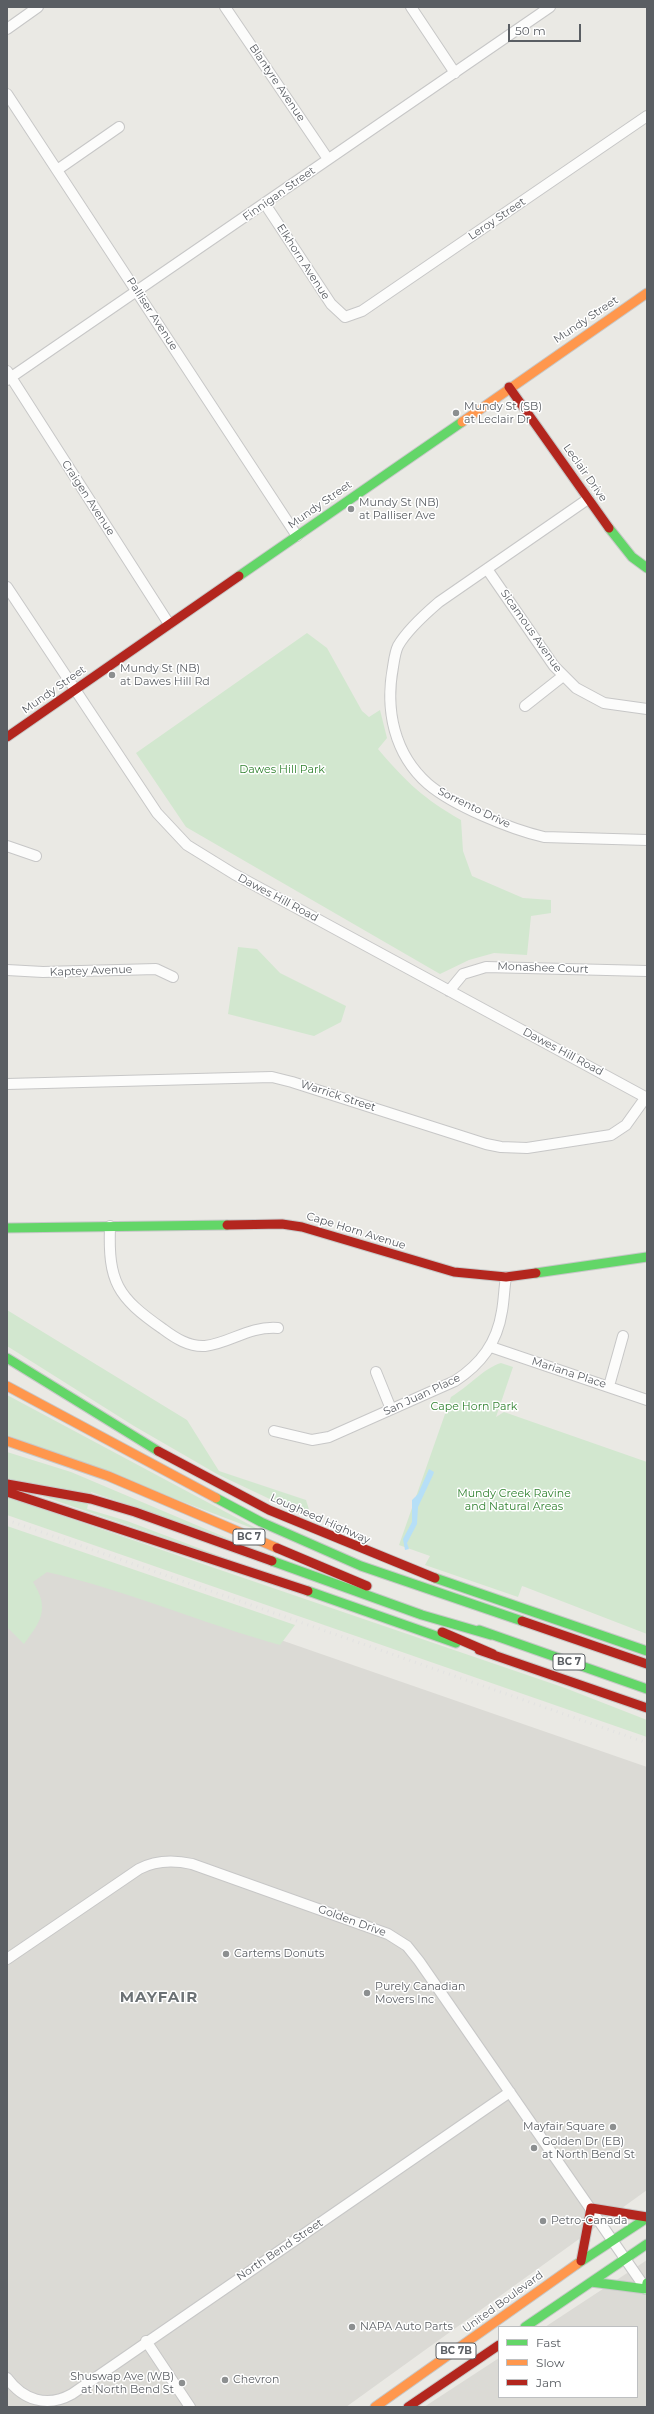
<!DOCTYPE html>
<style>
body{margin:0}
#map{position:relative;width:654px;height:2414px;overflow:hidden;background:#eae9e4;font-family:Montserrat,sans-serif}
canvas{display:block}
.frame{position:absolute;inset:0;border:8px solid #5a5e63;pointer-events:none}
.legend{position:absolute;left:498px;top:2326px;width:140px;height:72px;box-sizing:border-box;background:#fff;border:1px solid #bdbfc1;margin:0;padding:5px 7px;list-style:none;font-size:12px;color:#5a5e63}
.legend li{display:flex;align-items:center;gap:8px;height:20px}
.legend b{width:20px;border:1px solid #bdbfc1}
.scale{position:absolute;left:508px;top:24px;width:73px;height:18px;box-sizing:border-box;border:2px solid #5a5e63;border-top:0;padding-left:5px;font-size:12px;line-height:14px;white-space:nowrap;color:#5a5e63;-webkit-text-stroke:3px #fff;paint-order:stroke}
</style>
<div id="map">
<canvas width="654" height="2414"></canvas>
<div class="frame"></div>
<ul class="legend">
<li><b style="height:5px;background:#63d668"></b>Fast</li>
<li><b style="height:5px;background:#ff974d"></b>Slow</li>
<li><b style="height:5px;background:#b3261e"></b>Jam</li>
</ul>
<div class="scale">50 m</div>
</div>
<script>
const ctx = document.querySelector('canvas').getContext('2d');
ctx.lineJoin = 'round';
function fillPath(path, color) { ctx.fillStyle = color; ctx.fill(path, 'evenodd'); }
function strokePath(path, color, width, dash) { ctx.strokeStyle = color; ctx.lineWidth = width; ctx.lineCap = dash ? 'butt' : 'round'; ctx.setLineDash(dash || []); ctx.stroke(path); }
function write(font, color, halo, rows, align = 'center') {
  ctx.font = font + ' Montserrat,sans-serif'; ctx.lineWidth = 3; ctx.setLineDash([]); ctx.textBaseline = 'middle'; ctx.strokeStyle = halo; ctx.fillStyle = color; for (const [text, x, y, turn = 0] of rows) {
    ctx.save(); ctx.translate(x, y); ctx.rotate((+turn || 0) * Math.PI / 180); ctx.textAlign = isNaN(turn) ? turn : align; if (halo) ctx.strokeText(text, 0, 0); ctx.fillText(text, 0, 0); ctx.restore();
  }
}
fillPath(new Path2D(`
 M53 1561 647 1767V2190L346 2407H7V1588Z
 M647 2260V2407H424L499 2358V2397H637V2327H545Z`), '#dbdad5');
fillPath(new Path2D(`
 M307 633 327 648 362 711 369 717 380 710 387 738 378 749C407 783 423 798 461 820L463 851 472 876 523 898 551 900V913L531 916 527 955 494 953 469 960 440 974 186 827 136 753Z
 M238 947 257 949 280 973 346 1006 341 1022 314 1036 228 1014Z
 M7 1310 187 1420 219 1471 306 1500 312 1519 217 1474 134 1426 7 1346Z
 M501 1363 513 1367 496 1417 504 1412 647 1462V1634L525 1587 522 1586 518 1597 425 1565 430 1556 399 1545 451 1397C468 1387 484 1368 501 1363Z
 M7 1395 265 1533 7 1435Z
 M7 1452 71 1472 234 1541 91 1492 87 1509 127 1521 241 1564 7 1484Z
 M7 1497 565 1688 647 1720V1737L7 1515Z
 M7 1526 295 1625 280 1645C201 1623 126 1590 47 1572L33 1582C50 1609 41 1621 24 1644L7 1627Z`), '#d2e7cf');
fillPath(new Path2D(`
 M429 1469 434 1472 433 1475 418 1507 417 1524 407 1543 409 1549 405 1550 403 1539 412 1522V1500L418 1494Z`), '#b6dff7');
const street = new Path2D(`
 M225 7 328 159
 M411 7 455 73
 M7 29 38 7
 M7 94 297 536
 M57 170 119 127
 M265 204 331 304 345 317 362 311 647 116
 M7 371 169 624
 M7 380 550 7
 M588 499 439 602C425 614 407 630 398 646 395 652 394 661 393 667 385 710 394 754 428 784 454 806 510 829 544 837L647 840
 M487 569 554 666 576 688 604 703 647 709
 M7 587 157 813 187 845 234 874 647 1098
 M525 706 563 676
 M7 846 36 856
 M7 970 43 972 156 969 173 977
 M449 991 463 974 486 967 647 971
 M7 1084 272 1077 292 1082 486 1144 501 1147 527 1148 611 1135 626 1125 646 1097
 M110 1226C108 1282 117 1297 163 1329 175 1338 189 1347 205 1346 231 1343 248 1326 278 1328
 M491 1347 647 1400
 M376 1372 391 1409
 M609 1386 623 1336
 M274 1431 312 1440 329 1437 455 1381C481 1364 497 1343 502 1311 504 1300 504 1289 506 1277
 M7 1959 139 1869C156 1860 174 1860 192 1864L388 1934 407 1946 419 1961 646 2289
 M146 2341 190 2407
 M7 2378C23 2400 47 2408 72 2394L510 2092`);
const fast = new Path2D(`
 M609 528 632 557 647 568
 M239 576 462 422
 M7 1228 227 1225
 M536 1273 647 1257
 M7 1358 158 1451
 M216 1498 261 1522 361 1566 522 1621
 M272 1561 422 1615 491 1635
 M435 1578 647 1651
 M308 1591 456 1643
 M479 1630 647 1689
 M577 2264 647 2218
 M591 2282 646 2289 647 2283
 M525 2327 647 2244`);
const slow = new Path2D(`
 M462 422 647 293
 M7 1386 216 1498
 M7 1441 108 1476 277 1548
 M375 2407 577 2264`);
const jam = new Path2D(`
 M509 387 609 528
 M7 737 239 576
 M227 1225 282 1224 302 1227 454 1272 506 1277 536 1273
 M158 1451 269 1510 435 1578
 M7 1484 91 1499 135 1512 272 1561
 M7 1492 308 1591
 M277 1548 367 1586
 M522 1621 647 1664
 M442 1632 493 1654
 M479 1650 647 1708
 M581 2261 591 2208 647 2217
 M408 2407 499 2345`);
strokePath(street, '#c7c7c7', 12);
strokePath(fast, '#c7c8c8', 11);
strokePath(slow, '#c7c8c8', 11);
strokePath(jam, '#c7c8c8', 11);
strokePath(street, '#fcfcfb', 10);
strokePath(fast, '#63d668', 9);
strokePath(slow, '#ff974d', 9);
strokePath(jam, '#b3261e', 9);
strokePath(new Path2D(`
 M7 1520 647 1743`), '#e2e2e1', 3, [1, 5]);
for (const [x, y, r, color] of [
 [456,413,4,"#8c8f90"],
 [351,509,4,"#8c8f90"],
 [112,675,4,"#8c8f90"],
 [226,1954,4,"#8c8f90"],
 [367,1993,4,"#8c8f90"],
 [613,2127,4,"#8c8f90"],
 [534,2148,4,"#8c8f90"],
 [543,2221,4,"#8c8f90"],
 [352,2327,4,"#8c8f90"],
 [225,2380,4,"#8c8f90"],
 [182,2383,4,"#8c8f90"]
]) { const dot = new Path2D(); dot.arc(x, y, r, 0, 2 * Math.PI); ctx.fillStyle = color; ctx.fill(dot); strokePath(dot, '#fff', 1.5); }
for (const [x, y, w] of [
 [249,1537,32],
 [569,1662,32],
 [456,2351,40]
]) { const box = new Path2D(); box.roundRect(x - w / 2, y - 8, w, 16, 3); ctx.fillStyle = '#fff'; ctx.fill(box); strokePath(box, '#5a5e63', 1); }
write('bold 10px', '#5a5e63', null, [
 ["BC 7",249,1537],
 ["BC 7",569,1662],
 ["BC 7B",456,2351]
]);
write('11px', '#5a5e63', '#fff', [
 ["Blantyre Avenue",277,83,56],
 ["Finnigan Street",279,194,-35],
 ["Leroy Street",497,219,-34],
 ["Elkhorn Avenue",303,262,57],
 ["Palliser Avenue",152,314,57],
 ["Mundy Street",586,320,-34],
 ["Leclair Drive",585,473,55],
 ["Craigen Avenue",88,498,57],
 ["Mundy Street",320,505,-35],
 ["Sicamous Avenue",531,631,55],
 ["Mundy Street",54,690,-35],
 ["Sorrento Drive",474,808,26],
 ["Dawes Hill Road",278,898,28],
 ["Monashee Court",543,968,2],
 ["Kaptey Avenue",91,971,-2],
 ["Dawes Hill Road",563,1052,28],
 ["Warrick Street",338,1096,18],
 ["Cape Horn Avenue",356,1231,17],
 ["Mariana Place",569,1373,18],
 ["San Juan Place",422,1395,-25],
 ["Lougheed Highway",320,1519,24],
 ["Golden Drive",352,1921,20],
 ["North Bend Street",280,2250,-34],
 ["United Boulevard",503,2302,-36]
]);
write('11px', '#5a5e63', '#fff', [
 ["Mundy St (SB)",464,407],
 ["at Leclair Dr",464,420],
 ["Mundy St (NB)",359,503],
 ["at Palliser Ave",359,516],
 ["Mundy St (NB)",120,669],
 ["at Dawes Hill Rd",120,682],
 ["Cartems Donuts",234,1954],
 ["Purely Canadian",375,1987],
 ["Movers Inc",375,2000],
 ["Mayfair Square",605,2127,"right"],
 ["Golden Dr (EB)",542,2142],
 ["at North Bend St",542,2155],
 ["Petro-Canada",551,2221],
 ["NAPA Auto Parts",360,2327],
 ["Shuswap Ave (WB)",174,2377,"right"],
 ["at North Bend St",174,2390,"right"],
 ["Chevron",233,2380]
], 'left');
write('11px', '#328331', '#fff', [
 ["Dawes Hill Park",282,770],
 ["Cape Horn Park",474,1407],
 ["Mundy Creek Ravine",514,1494],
 ["and Natural Areas",514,1507]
]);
ctx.letterSpacing = '1px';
write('bold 15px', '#6b7175', '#fff', [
 ["MAYFAIR",159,1998]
]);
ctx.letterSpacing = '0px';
</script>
